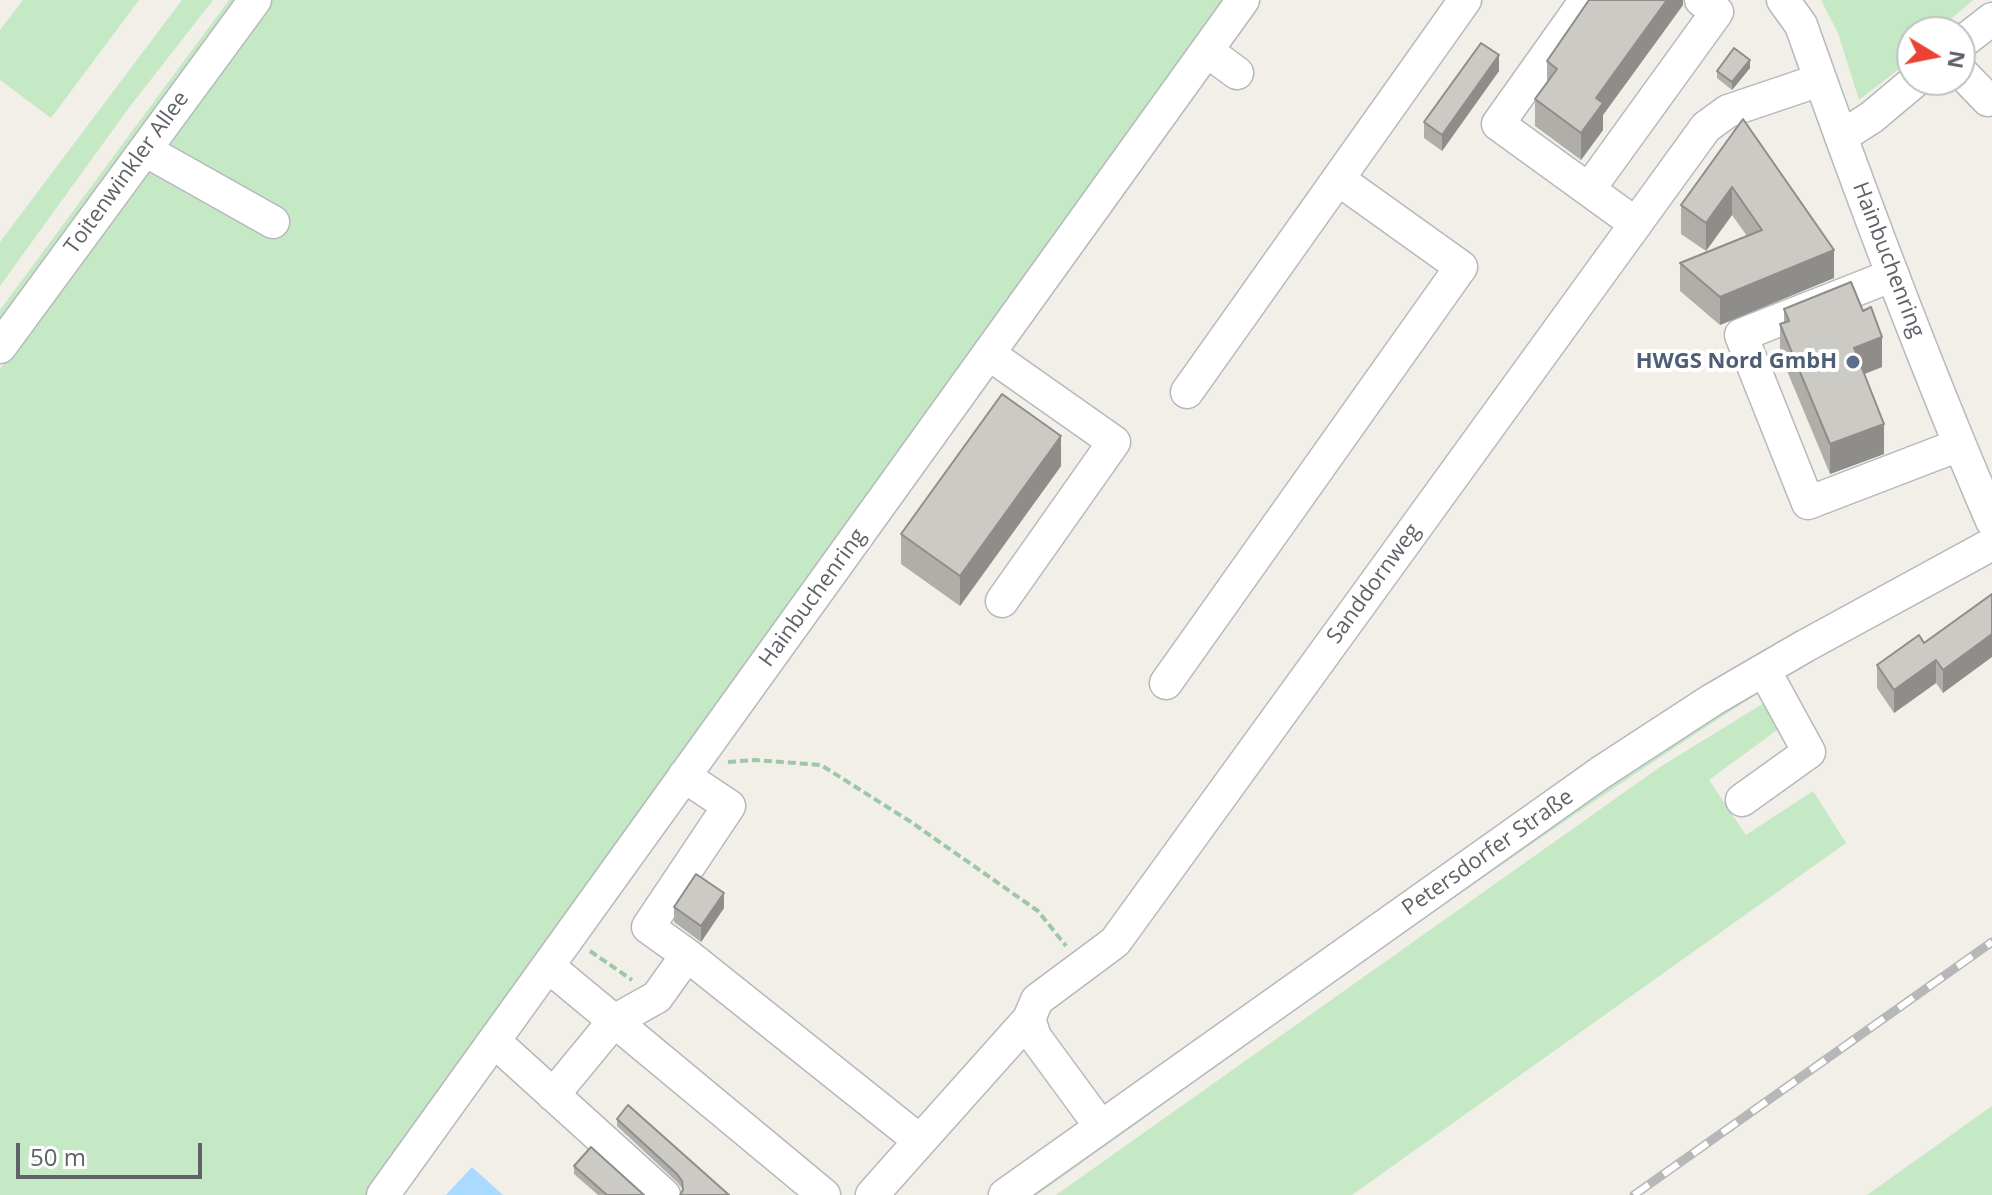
<!DOCTYPE html>
<meta charset="utf-8">
<style>
body{margin:0}
#map{position:relative;width:1992px;height:1195px;overflow:hidden;background:#f1efe8;font-family:"Open Sans",sans-serif}
canvas{display:block}
.north{position:absolute;left:1896px;top:16px;width:80px;height:80px;box-sizing:border-box;background:#fff;border:2px solid #bfc1c3;border-radius:50%;rotate:100deg;font-size:22px;font-weight:700;line-height:32px;text-align:center;color:#5f6368}
.north::after{content:'';display:block;margin:auto;width:28px;height:36px;background:#ea4335;clip-path:polygon(50% 0,100% 100%,50% 72%,0 100%)}
.scale{position:absolute;left:16px;top:1143px;width:186px;height:36px;box-sizing:border-box;border:4px solid #5f6368;border-top:0;padding-left:10px;font-size:24px;line-height:28px;white-space:nowrap;color:#5f6368;-webkit-text-stroke:6px #fff;paint-order:stroke}
</style>
<div id="map">
<canvas width="1992" height="1195"></canvas>
<div class="north">N</div>
<div class="scale">50 m</div>
</div>
<script>
const ctx = document.querySelector('canvas').getContext('2d');
ctx.lineJoin = 'round';
function fillPath(path, color) { ctx.fillStyle = color; ctx.fill(path, 'evenodd'); }
function strokePath(path, color, width, dash) { ctx.strokeStyle = color; ctx.lineWidth = width; ctx.lineCap = dash ? 'butt' : 'round'; ctx.setLineDash(dash || []); ctx.stroke(path); }
function write(font, color, halo, rows, align = 'center') {
  ctx.font = font + ' "Open Sans",sans-serif'; ctx.lineWidth = 8; ctx.setLineDash([]); ctx.textBaseline = 'middle'; ctx.strokeStyle = halo; ctx.fillStyle = color; for (const [text, x, y, turn = 0] of rows) {
    ctx.save(); ctx.translate(x, y); ctx.rotate((+turn || 0) * Math.PI / 180); ctx.textAlign = isNaN(turn) ? turn : align; if (halo) ctx.strokeText(text, 0, 0); ctx.fillText(text, 0, 0); ctx.restore();
  }
}
fillPath(new Path2D(`
 M23 0H139L51 118 0 80V30Z
 M182 0H213L128 109 0 286V242Z
 M229 0H240L0 327V310Z
 M272 0H1226L368 1195H0V369Z
 M1821 0H1973L1936 32H1912V59L1859 100 1838 33Z
 M1745 693 1757 694C1511 852 1275 1025 1037 1195H1027L1653 754Z
 M1764 703 1772 709 1777 730 1709 780 1746 835 1813 791 1846 843 1352 1195H1056L1660 767Z
 M1992 1106V1195H1867Z`), '#c5e8c5');
fillPath(new Path2D(`
 M472 1167 503 1195H446Z`), '#aadaff');
const minor = new Path2D(`
 M1586 0 1498 124 1636 224
 M1783 0 1801 25C1860 192 1922 359 1992 521
 M1960 44 1992 19
 M1207 51 1237 73
 M1960 71 1988 100 1992 97
 M1841 137 1872 117 1916 80
 M145 150 273 222
 M1589 189 1717 12 1701 0
 M1893 275 1741 335 1808 503 1959 445
 M0 347 255 0
 M989 354 1114 442 1002 601
 M1187 392 1465 0
 M1166 683 1461 267 1338 179
 M1742 800 1809 752 1764 670
 M687 955 920 1141 872 1195
 M548 966 824 1195
 M494 1041 664 1195
 M553 1095 614 1021 657 997 687 955 648 927 729 806 684 776
 M1101 1127 1035 1037 1029 1019 1037 1000 1115 942 1706 127 1728 111 1820 80
 M920 1141 1029 1019
 M383 1195 1243 0
 M1005 1195 1600 773 1712 700 1805 646 1992 544`);
strokePath(minor, '#b5b8bc', 35);
strokePath(new Path2D(`
 M728 762 755 760 821 765 911 822 1038 911 1066 946
 M590 951 632 980`), '#9cc7a9', 4, [8, 4]);
strokePath(minor, '#fff', 32);
const rail = new Path2D(`
 M1634 1195 1992 942`);
strokePath(rail, '#b6b7b8', 9);
strokePath(rail, '#fff', 6, [18]);
fillPath(new Path2D(`
 M1683 0V5L1603 115V130L1581 160 1535 126V99L1547 83V61Z
 M1750 68 1732 90 1717 78V71Z
 M1499 71 1442 151 1424 138V122Z
 M1743 119 1834 278 1720 325 1680 291V263L1747 236 1732 215 1706 251 1681 234V205Z
 M1784 309 1882 367 1864 374 1884 454 1830 474 1780 354V324L1784 323Z
 M1061 466 960 606 901 564V534Z
 M1992 594 1943 693 1936 683 1894 713 1877 688V665L1924 643Z
 M674 907 724 908 701 942 674 922Z
 M617 1119 729 1195 682 1192V1188L677 1182 617 1126Z
 M574 1166 644 1195H598L574 1174Z`), '#afaea9');
fillPath(new Path2D(`
 M1667 0H1683V5L1603 115V130L1581 160V133L1596 98Z
 M1499 55V71L1442 151V135Z
 M1750 60V68L1732 90V82Z
 M1732 187V215L1706 251V223Z
 M1834 250V278L1720 325V297Z
 M1882 337V367L1854 378V348Z
 M1884 424V454L1830 474V444Z
 M1061 436V466L960 606V576Z
 M1992 634V657L1943 693V670Z
 M1936 660V683L1894 713V690Z
 M724 893V908L701 942V926Z`), '#8f8d8a');
const building = new Path2D(`
 M1589 0H1667L1596 98 1603 103 1581 133 1535 99 1557 69 1547 61Z
 M1481 43 1499 55 1442 135 1424 122Z
 M1734 48 1750 60 1732 82 1717 71Z
 M1743 119 1834 250 1720 297 1680 263 1762 230 1732 187 1706 223 1681 205Z
 M1851 282 1863 311 1871 307 1882 337 1854 348 1884 424 1830 444 1780 324 1789 321 1784 309Z
 M1002 394 1061 436 960 576 901 534Z
 M1992 594V634L1943 670 1936 660 1894 690 1877 665 1919 635 1924 643Z
 M696 874 724 893 701 926 674 907Z
 M628 1105 729 1195H680L683 1190 682 1181 677 1174 617 1119Z
 M591 1147 644 1195H607L574 1166Z`);
fillPath(building, '#cccac5');
strokePath(building, '#8f8d8a', 2);
for (const [x, y, r, color] of [
 [1853,362,8,"#5c6f8a"]
]) { const dot = new Path2D(); dot.arc(x, y, r, 0, 2 * Math.PI); ctx.fillStyle = color; ctx.fill(dot); strokePath(dot, '#fff', 3); }
write('22px', '#5f6368', '#fff', [
 ["Toitenwinkler Allee",127,173,-54],
 ["Hainbuchenring",1888,260,69],
 ["Sanddornweg",1374,584,-54],
 ["Hainbuchenring",813,598,-54],
 ["Petersdorfer Straße",1488,853,-35]
]);
write('bold 22px', '#4e5e75', '#fff', [
 ["HWGS Nord GmbH",1837,362]
], 'right');
</script>
